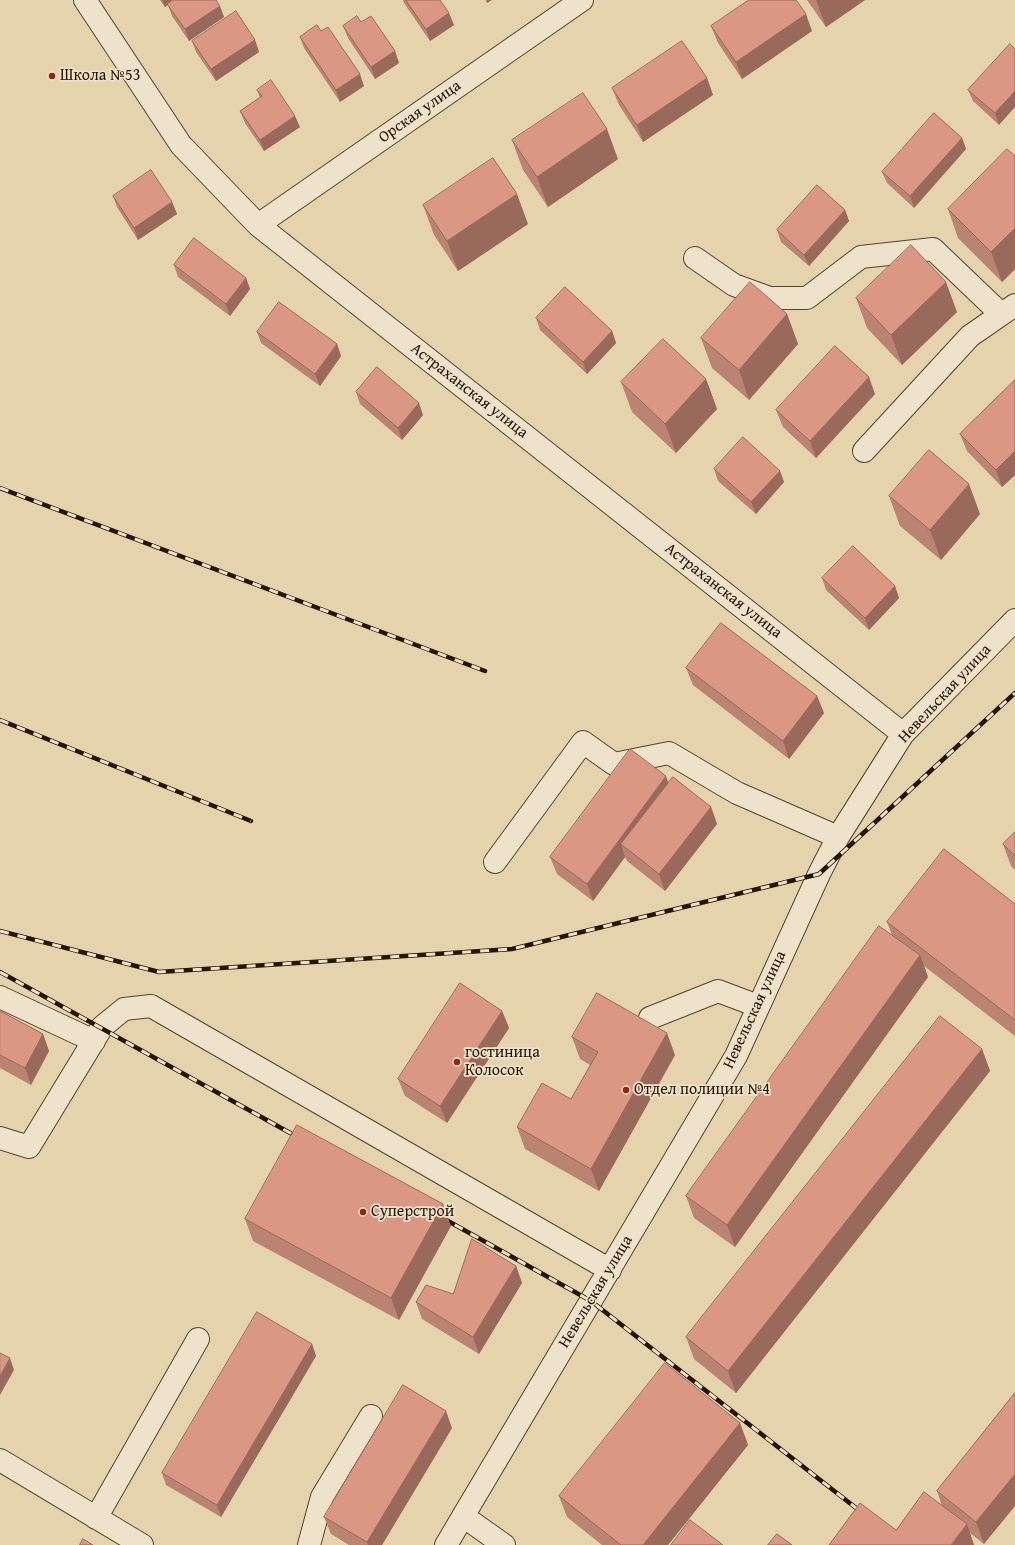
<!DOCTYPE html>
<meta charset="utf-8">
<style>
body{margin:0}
canvas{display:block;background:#e5d3ae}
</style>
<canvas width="1015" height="1545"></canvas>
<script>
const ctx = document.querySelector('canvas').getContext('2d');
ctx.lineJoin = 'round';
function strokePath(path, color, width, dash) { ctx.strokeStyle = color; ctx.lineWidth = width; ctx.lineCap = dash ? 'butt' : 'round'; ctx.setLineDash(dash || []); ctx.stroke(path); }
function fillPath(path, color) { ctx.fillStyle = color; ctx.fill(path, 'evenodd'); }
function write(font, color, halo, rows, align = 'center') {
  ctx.font = font + ' "Gentium Book Plus",serif'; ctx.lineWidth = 3.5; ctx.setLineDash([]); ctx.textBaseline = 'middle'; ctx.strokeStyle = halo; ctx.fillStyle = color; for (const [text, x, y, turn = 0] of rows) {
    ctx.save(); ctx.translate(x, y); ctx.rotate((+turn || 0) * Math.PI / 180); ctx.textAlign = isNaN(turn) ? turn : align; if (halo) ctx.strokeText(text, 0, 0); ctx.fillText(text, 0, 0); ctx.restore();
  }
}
const minor = new Path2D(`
 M85 0 181 145 258 225 903 734
 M258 225 582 0
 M695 258 734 285 770 298H807L861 257 933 249 1001 314
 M864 451 970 336 1015 305
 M495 862 583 742 614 764 669 753 737 793 838 837
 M0 997 94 1041
 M650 1018 718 991 758 1006
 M0 1138 29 1147 102 1027 124 1009 151 1006 610 1270
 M0 1460 142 1545
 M463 1516 504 1545
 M96 1518 198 1339
 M309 1545 322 1497 371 1416
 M446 1545 736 1056 819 874 838 837 903 734 1015 620`);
strokePath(minor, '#56442c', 24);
strokePath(minor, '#eee2ca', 22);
const rail = new Path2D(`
 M0 488 485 671
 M0 720 251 821
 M0 931 159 972 512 949 819 874 1015 693
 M0 972 301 1139
 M439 1216 591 1301 865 1515`);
strokePath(rail, '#271401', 4.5);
strokePath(rail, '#eee2ca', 3, [9]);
fillPath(new Path2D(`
 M160 0H216L224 17 189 41 172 16 168 5 165 7Z
 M403 0H440L454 25 430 41 404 3Z
 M807 0H865L826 27Z
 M361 22 395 51 399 63 375 79 348 38 343 26Z
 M711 26 812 31 742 79 718 43Z
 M321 31 364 86 340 102 304 48 300 37Z
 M255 40 259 52 216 81 196 52 192 41Z
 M1010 44 999 125 973 101 968 90Z
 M707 78 713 95 643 142 619 105 612 88Z
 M257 90 300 127 264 151 245 123 240 111 260 98Z
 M962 138 966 149 914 208 887 183 882 172Z
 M512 140 618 159 548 207 523 170Z
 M1015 156V269L1002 282 958 238 948 209Z
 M113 196 172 202 177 214 138 240 117 207Z
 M423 205 528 224 458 271 434 235Z
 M845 210 849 221 809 266 781 242 777 230Z
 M174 265 246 278 250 289 230 316 178 277Z
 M856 298 957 312 902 365 867 328Z
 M787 314 798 344 749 400 712 368 701 338Z
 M536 318 612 331 616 343 587 374 540 330Z
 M257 332 337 344 341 356 320 386 261 343Z
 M706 379 717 409 676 453 632 412 621 382Z
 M1015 380V475L1002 487 967 451 960 434Z
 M356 392 423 415 402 440 360 404Z
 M875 394 816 458 783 427 776 410Z
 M714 469 780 471 784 482 756 514 718 481Z
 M889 496 980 514 941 560 900 526Z
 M822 578 895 586 899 598 869 630 826 590Z
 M686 668 817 696 824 713 789 759 693 685Z
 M669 783 711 807 717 824 665 891 627 861 625 857 593 901 557 874 550 857Z
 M1015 832V870L1011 866 1003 844Z
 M1015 904V1036L924 966 928 977 735 1247 694 1218 686 1196 892 935 887 922Z
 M0 1011 43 1034 49 1051 31 1085 0 1068Z
 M502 1011 509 1028 447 1123 405 1096 398 1079Z
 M572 1037 675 1055 599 1191 525 1149 517 1127 571 1099 590 1065 580 1059Z
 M982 1049 990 1071 736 1393 694 1359 686 1337Z
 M245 1219 451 1226 399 1320 253 1241Z
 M516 1266 522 1283 479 1354 422 1319 416 1302 453 1294Z
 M312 1344 316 1356 221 1517 166 1485 162 1473Z
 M1015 1393 984 1544 970 1533 974 1545H829L896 1530 942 1506 937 1491Z
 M740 1423 748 1445 668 1545H602L567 1517 559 1496Z
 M452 1428 382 1545H349L331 1534 324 1517Z`), '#bb8372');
fillPath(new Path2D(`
 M162 0H175L165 7Z
 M486 0H492L487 3Z
 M816 0H865L826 27Z
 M220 6 224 17 189 41 185 29Z
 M449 13 454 25 430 41 426 29Z
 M806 14 812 31 742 79 736 62Z
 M255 40 259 52 216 81 211 69Z
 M395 51 399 63 375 79 371 67Z
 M360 74 364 86 340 102 336 90Z
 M707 78 713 95 643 142 637 125Z
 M1015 91V107L999 125 995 113Z
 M295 116 300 127 264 151 260 140Z
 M607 129 618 159 548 207 537 177Z
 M962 138 966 149 914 208 910 196Z
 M517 194 528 224 458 271 447 241Z
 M172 202 177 214 138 240 134 228Z
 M845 210 849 221 809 266 804 255Z
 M1015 228V269L1002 282 991 252Z
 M246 278 250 289 230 316 226 304Z
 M946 282 957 312 902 365 891 335Z
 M787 314 798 344 749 400 739 370Z
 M612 331 616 343 587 374 583 362Z
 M337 344 341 356 320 386 315 374Z
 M869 377 875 394 816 458 810 441Z
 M706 379 717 409 676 453 665 424Z
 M419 403 423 415 402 440 398 428Z
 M1015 451V475L1002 487 996 470Z
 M780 471 784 482 756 514 751 502Z
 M969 484 980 514 941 560 930 530Z
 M895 586 899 598 869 630 865 618Z
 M817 696 824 713 789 759 783 741Z
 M666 776 672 794 621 844 625 857 593 901 587 884Z
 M711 807 717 824 665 891 659 874Z
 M920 955 928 977 735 1247 727 1225Z
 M502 1011 509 1028 447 1123 440 1106Z
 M667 1033 675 1055 599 1191 591 1169Z
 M43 1034 49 1051 31 1085 25 1068Z
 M982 1049 990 1071 736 1393 728 1371Z
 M443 1204 451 1226 399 1320 391 1298Z
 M516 1266 522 1283 479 1354 473 1337Z
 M312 1344 316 1356 221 1517 217 1505Z
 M10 1358 14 1370 0 1395V1376Z
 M446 1411 452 1428 382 1545H368L367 1542Z
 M740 1423 748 1445 668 1545H643Z
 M1015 1474V1506L984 1544 976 1522Z
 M967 1524 974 1545H951Z`), '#996a5c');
const building = new Path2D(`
 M173 0H216L220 6 185 29 167 4Z
 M406 0H440L449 13 426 29Z
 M749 0H796L806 14 736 62 711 26Z
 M236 11 255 40 211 69 192 41Z
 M357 16 361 22 371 16 395 51 371 67 343 26Z
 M317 25 321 31 328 27 360 74 336 90 300 37Z
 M682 41 707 78 637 125 612 88Z
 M1010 44 1015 49V91L995 113 968 90Z
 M271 80 295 116 260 140 240 111 262 96 257 90Z
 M583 93 607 129 537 177 512 140Z
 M934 113 962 138 910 196 882 172Z
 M1007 149 1015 156V228L991 252 948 209Z
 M493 158 517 194 447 241 423 205Z
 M151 170 172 202 134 228 113 196Z
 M817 185 845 210 804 255 777 230Z
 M194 238 246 278 226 304 174 265Z
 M911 245 946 282 891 335 856 298Z
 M750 282 787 314 739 370 701 338Z
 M565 287 612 331 583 362 536 318Z
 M279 302 337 344 315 374 257 332Z
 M663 339 706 379 665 424 621 382Z
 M835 346 869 377 810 441 776 410Z
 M377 367 419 403 398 428 356 392Z
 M1015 380V451L996 470 960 434Z
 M743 437 780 471 751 502 714 469Z
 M929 450 969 484 930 530 889 496Z
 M853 546 895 586 865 618 822 578Z
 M721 623 817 696 783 741 686 668Z
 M630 749 666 776 587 884 550 857Z
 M673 777 711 807 659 874 621 844Z
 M1015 832V856L1003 844Z
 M944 849 1015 904V1020L887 922Z
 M879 926 920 955 727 1225 686 1196Z
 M460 983 502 1011 440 1106 398 1079Z
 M597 993 667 1033 591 1169 517 1127 542 1083 571 1099 598 1052 572 1037Z
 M0 1011 43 1034 25 1068 0 1055Z
 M940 1016 982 1049 728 1371 686 1337Z
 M297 1125 443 1204 391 1298 245 1219Z
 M472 1239 516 1266 473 1337 416 1302 426 1285 453 1294Z
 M257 1312 312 1344 217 1505 162 1473Z
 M0 1353 10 1358 0 1376Z
 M665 1363 740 1423 643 1545H621L559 1496Z
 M403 1385 446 1411 367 1542 324 1517Z
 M1015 1393V1474L976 1522 937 1491Z
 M924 1492 967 1524 951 1545H829L860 1503 896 1530Z
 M690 1520 723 1545H671Z
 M777 1534 792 1545H768Z
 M83 1539 93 1545H80Z`);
fillPath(building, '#da9884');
strokePath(building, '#996a5c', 1);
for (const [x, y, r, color] of [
 [52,76,4,"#8f2418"],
 [457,1062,4,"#8f2418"],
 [626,1090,4,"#8f2418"],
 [363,1212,4,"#8f2418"]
]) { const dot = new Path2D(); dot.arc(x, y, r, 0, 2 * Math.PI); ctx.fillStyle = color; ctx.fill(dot); strokePath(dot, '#eee2ca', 1.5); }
write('16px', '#271401', '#eee2ca', [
 ["Школа №53",60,76],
 ["гостиница",465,1053],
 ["Колосок",465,1071],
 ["Отдел полиции №4",634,1090],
 ["Суперстрой",371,1212]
], 'left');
write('16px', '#271401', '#eee2ca', [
 ["Орская улица",420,112,-35],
 ["Астраханская улица",469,391,38],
 ["Астраханская улица",723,591,38],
 ["Невельская улица",945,694,-47],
 ["Невельская улица",755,1010,-65],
 ["Невельская улица",596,1292,-59]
]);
</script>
